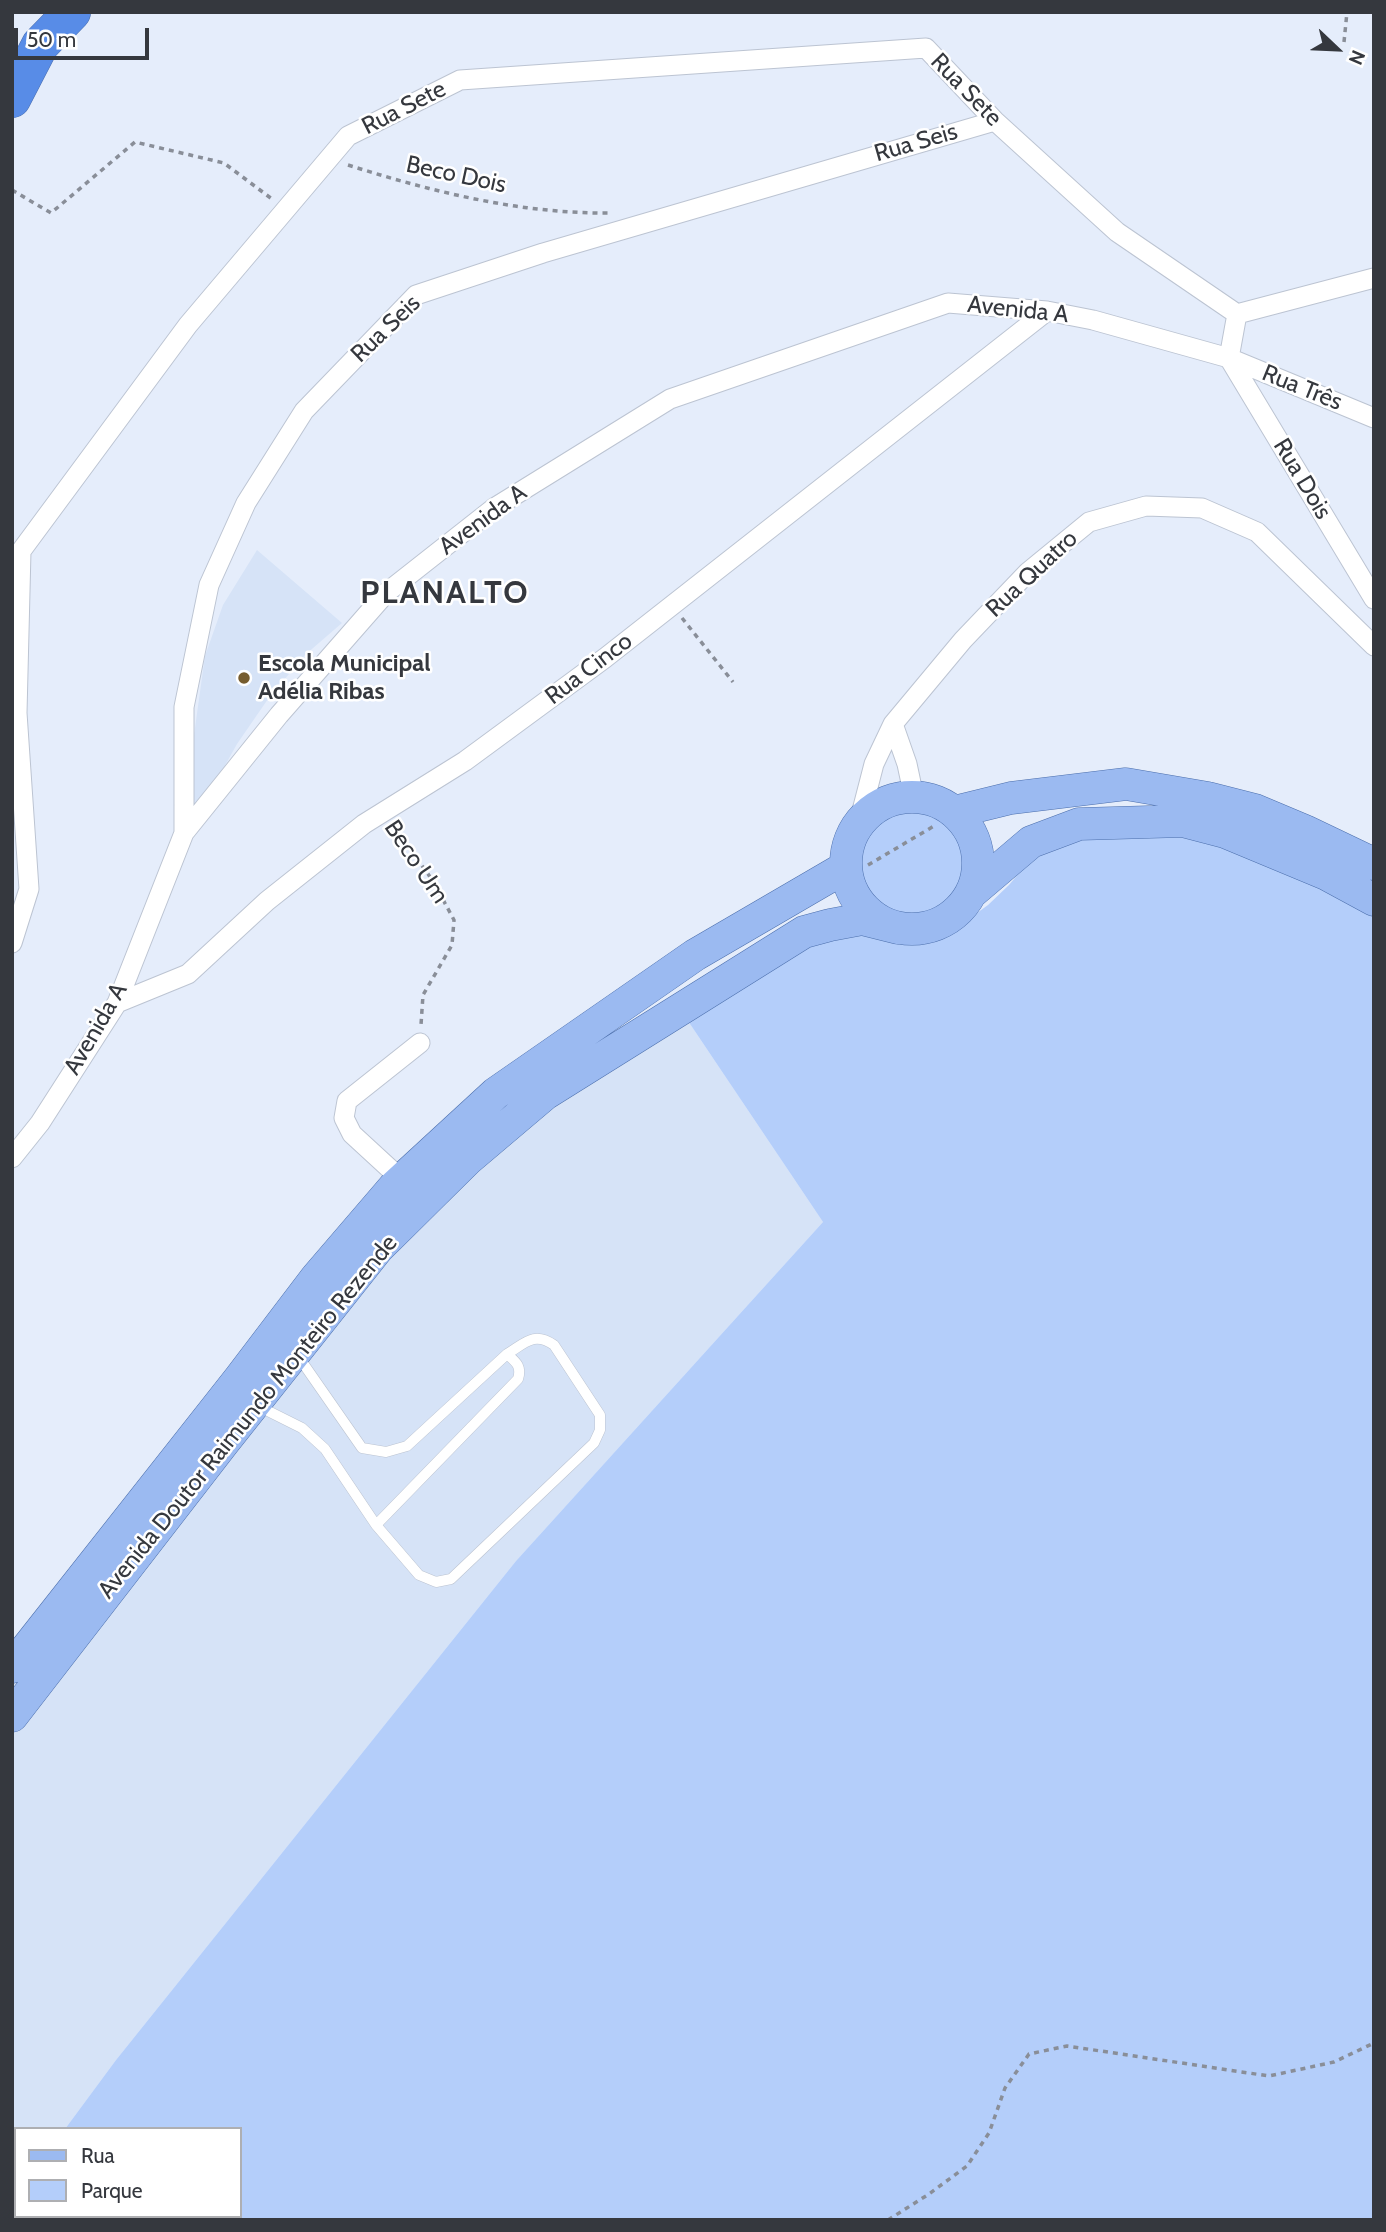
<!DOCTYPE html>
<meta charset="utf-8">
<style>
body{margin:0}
#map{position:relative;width:1386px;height:2232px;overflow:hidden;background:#e5edfb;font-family:Cabin,sans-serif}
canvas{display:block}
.frame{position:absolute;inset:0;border:14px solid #35383e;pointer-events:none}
.legend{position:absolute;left:14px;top:2127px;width:228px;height:91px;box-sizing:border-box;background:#fff;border:2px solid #aeafb2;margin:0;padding:9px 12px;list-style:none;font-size:21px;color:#35383e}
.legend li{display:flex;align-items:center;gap:14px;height:35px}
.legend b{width:35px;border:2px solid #aeafb2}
.north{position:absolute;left:1302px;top:14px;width:70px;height:70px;-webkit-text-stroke:5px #fff;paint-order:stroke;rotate:113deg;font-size:19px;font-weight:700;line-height:28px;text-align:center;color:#35383e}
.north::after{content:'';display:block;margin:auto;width:24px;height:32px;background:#35383e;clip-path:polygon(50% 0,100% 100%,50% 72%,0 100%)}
.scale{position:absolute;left:14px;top:28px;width:135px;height:32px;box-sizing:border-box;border:4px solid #35383e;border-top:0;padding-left:9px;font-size:21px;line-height:24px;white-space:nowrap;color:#35383e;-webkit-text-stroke:5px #fff;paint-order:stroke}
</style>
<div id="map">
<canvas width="1386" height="2232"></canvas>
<div class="frame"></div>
<ul class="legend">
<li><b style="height:9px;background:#9bbaf1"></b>Rua</li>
<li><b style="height:19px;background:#b4cefa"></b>Parque</li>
</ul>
<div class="north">N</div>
<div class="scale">50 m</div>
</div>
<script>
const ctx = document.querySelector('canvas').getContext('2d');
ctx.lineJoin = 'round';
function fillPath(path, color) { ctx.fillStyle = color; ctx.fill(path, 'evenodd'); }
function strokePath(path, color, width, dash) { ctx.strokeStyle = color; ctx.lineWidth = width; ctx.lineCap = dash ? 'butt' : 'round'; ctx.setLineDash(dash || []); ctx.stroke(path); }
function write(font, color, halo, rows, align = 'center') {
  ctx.font = font + ' Cabin,sans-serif'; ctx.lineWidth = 5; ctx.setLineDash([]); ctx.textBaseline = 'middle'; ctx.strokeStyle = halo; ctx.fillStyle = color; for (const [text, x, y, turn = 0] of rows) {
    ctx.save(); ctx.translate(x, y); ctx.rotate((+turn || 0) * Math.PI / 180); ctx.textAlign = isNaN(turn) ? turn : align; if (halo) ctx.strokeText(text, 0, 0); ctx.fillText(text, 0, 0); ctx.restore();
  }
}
fillPath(new Path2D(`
 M257 550 342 623 305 655 268 699 237 744 195 819 188 778 205 656 223 605Z
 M684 1015 823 1222 516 1561 116 2060 65 2129H16V2196L12 2201V1643L352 1297 454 1188 542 1114Z`), '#d6e3f7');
fillPath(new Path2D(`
 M859 864a55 55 0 1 1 110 0a55 55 0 1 1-110 0Z
 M1171 826 1374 906V2220H12V2201L16 2196V2216H240V2129H65L116 2060 516 1561 823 1222 684 1015 818 933 885 929 922 937 955 929 988 905 1009 885 1041 847 1077 830Z`), '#b4cefa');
const lane = new Path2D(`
 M258 1406 302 1428 325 1449 376 1525 518 1379C522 1366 516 1362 507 1354L407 1446 386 1452 362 1448 298 1356
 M376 1525 419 1575 436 1582 451 1579 594 1443 600 1430V1415L554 1345C534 1331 525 1343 507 1354`);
const street = new Path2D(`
 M1237 314 1374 278
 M1229 358 1374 599
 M893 724 907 764 914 797
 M858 826 874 764 893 724 963 640 1028 572 1089 522 1146 506 1202 508 1257 532 1374 646
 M184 833V707L209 585 246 503 304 411 416 295 543 253 995 121
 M12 943 29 889 17 713 21 551 188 325 348 136 460 80 926 48 995 121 1117 232 1237 314 1229 358
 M117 1003 188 974 267 901 364 824 465 761 605 658 1047 311
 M12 1158 40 1123 117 1003 184 833 279 715 386 593 494 508 670 399 948 303 1047 311 1093 320 1229 358 1374 418
 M402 1180 352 1134 344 1118 347 1101 420 1043`);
const primary = new Path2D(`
 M846 863a66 66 0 1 1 132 0a66 66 0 1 1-132 0Z
 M954 812 1011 798 1126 784 1208 798 1255 810 1305 831 1374 864
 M971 893 1031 842 1079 824 1183 821 1225 832 1326 874 1374 900
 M12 1667 240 1378 316 1278 395 1186 496 1093 695 955 846 867
 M12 1716 224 1442 378 1248 467 1160 545 1094 804 932 830 925 862 919 898 928`);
const highway = new Path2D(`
 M12 99 40 45 72 12`);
strokePath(lane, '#bcc4d2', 11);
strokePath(street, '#bcc4d2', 21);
strokePath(primary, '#4c6fac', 33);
strokePath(highway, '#4c6fac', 38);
strokePath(new Path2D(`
 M1372 12 1374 13
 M1344 42 1347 12
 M348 165C433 192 521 214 611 213
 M12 190 51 213 135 142 224 163 272 199
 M682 618 733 682
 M393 825 433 881 454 920 452 945 423 995 421 1025
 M868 865 934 826
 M888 2220 929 2194 967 2166 989 2133 1005 2088 1029 2054 1067 2046 1269 2076 1334 2062 1374 2043`), '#898e98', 3.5, [5, 5]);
strokePath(lane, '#fff', 10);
strokePath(street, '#fff', 19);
strokePath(primary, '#9bbaf1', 32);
strokePath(highway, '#588ce7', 37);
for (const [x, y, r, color] of [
 [244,678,7,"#765c2e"]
]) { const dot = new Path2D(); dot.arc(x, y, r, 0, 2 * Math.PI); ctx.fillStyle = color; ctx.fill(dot); strokePath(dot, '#fff', 2.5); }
write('24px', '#35383e', '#fff', [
 ["Rua Sete",966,90,46],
 ["Rua Sete",404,108,-27],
 ["Rua Seis",916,143,-16],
 ["Beco Dois",456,175,12],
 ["Avenida A",1018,310,6],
 ["Rua Seis",386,329,-44],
 ["Rua Três",1302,388,22],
 ["Rua Dois",1302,479,59],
 ["Avenida A",483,520,-36],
 ["Rua Quatro",1032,574,-43],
 ["Rua Cinco",589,669,-37],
 ["Beco Um",416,862,56],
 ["Avenida A",96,1029,-60],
 ["Avenida Doutor Raimundo Monteiro Rezende",248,1417,-51]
]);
write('bold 24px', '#35383e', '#fff', [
 ["Escola Municipal",258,664],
 ["Adélia Ribas",258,692]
], 'left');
ctx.letterSpacing = '2px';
write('bold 32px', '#35383e', '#fff', [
 ["PLANALTO",445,594]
]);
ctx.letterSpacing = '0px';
</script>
